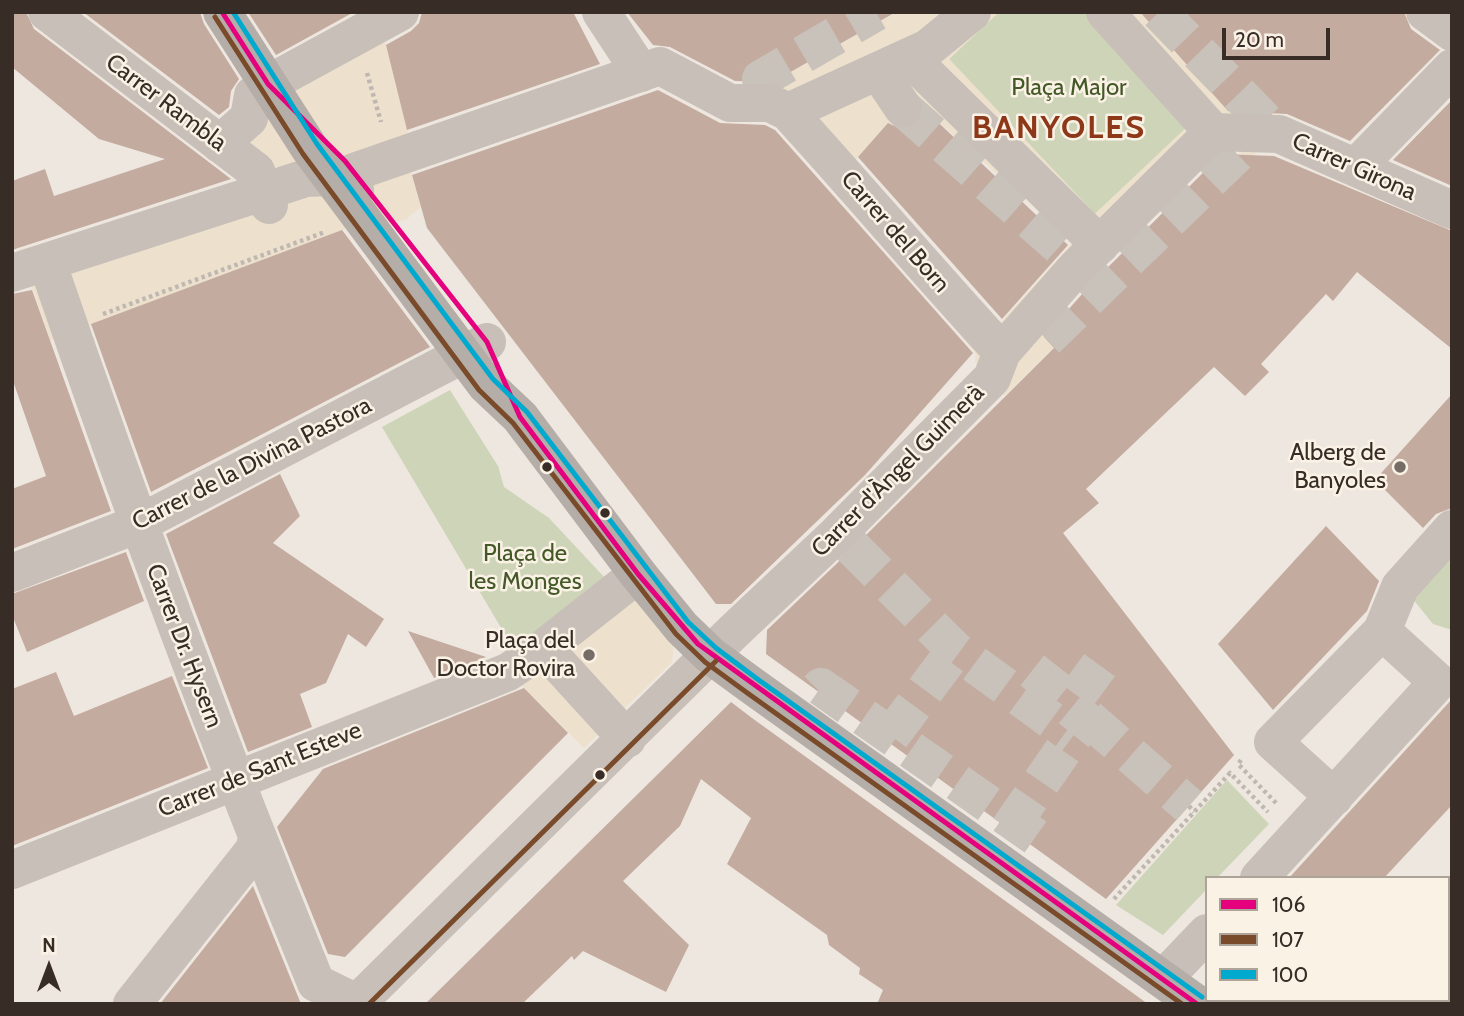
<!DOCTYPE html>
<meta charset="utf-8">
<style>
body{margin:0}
#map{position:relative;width:1464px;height:1016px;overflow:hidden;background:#eee7df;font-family:Cabin,sans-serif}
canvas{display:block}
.frame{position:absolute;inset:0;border:14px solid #372c26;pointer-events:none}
.legend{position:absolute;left:1205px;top:876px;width:245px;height:126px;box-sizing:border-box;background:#fbf2e6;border:2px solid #ada399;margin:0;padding:9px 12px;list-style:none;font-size:21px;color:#372c26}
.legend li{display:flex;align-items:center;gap:14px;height:35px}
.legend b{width:35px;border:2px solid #ada399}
.north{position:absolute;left:14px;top:932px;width:70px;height:70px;-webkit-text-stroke:5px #fbf2e6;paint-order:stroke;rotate:0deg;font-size:19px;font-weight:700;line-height:28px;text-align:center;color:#372c26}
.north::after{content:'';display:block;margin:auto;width:24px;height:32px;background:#372c26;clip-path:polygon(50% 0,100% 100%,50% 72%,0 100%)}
.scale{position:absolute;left:1222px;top:28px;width:108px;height:32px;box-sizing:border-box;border:4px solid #372c26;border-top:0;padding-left:9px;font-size:21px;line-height:24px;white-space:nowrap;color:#372c26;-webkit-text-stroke:5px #fbf2e6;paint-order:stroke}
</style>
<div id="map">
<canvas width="1464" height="1016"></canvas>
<div class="frame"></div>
<ul class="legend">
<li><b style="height:9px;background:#e5007d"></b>106</li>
<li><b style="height:9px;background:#7a4b2a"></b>107</li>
<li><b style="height:9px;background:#00a9ce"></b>100</li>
</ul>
<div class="north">N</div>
<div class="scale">20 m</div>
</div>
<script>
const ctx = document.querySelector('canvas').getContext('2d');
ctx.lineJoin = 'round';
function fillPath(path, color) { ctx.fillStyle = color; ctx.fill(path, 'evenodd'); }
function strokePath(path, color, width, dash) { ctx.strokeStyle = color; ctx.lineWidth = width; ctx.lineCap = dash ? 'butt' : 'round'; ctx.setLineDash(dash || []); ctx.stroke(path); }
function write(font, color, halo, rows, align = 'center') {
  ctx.font = font + ' Cabin,sans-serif'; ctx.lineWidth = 5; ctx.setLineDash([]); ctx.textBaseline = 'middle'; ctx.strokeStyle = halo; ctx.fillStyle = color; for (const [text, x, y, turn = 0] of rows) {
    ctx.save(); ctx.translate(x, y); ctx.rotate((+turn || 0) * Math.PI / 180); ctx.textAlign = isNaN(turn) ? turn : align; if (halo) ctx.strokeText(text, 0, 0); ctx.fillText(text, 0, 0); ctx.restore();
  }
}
fillPath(new Path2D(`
 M999 12H1091L1194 121 1095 214 949 59Z
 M450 390 498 466 504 487 549 518 605 578 513 648 382 427Z
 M1452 543V630L1433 624 1408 593Z
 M1227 780 1269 824 1217 878H1207V889L1163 935 1116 905Z`), '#ced4b8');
fillPath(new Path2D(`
 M897 12H999L949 59 1095 214 1193 121 1091 12H1140L1249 123 1266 146 1247 159 1228 142 1038 331 1054 347 1004 396 992 378 975 362 976 354 758 91ZM912 98 1073 242 1000 323 849 167Z
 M381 23 411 146 409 167 421 207 405 220 342 230 51 341 19 250 244 186 218 151Z
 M615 569 674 644 672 662 584 748 508 672Z`), '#ede0cd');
fillPath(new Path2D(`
 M12 12H26L34 29 231 179 12 250V181L45 169 54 196 165 159 99 139 12 67Z
 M83 12H200L204 24 239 79 231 91 229 107 219 115Z
 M248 12H354L276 55Z
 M422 12H573L600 64 407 130 386 45 411 31 419 23Z
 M627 12H896L773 82 735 81 670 47 653 45Z
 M1140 12H1404L1411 29 1440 50 1350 141 1287 114 1228 111Z
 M658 90 720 123 765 125 775 130 973 353 865 475 731 604H716L427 228 412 175Z
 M1452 100V186L1393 160Z
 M924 109 1068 245 1002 319 858 157 888 123 904 130 915 126 922 118Z
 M1222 154 1274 156 1452 231V349L1357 272 1333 301 1326 294 1261 364 1269 372 1245 396 1214 367 1086 489 1099 503 1063 533 1234 755 1106 899 766 654 767 630 852 549 1054 348 1044 337 1091 284Z
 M342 230 430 347 151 492 91 324Z
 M32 290 111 511 12 549V489L46 476 12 378V294Z
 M1452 394V508L1436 514 1423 528 1375 480Z
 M280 474 300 516 273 543 384 619 366 647 348 634 326 683 300 694 312 727 248 752 166 534Z
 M1326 526 1379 581 1367 611 1273 710 1218 644Z
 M126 552 144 601 27 652 12 615V594Z
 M408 631 486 657 434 678Z
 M56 672 74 716 172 676 208 768 12 846V689Z
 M524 688 568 733 345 957 328 954 277 827 323 769Z
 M1452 699V805L1384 878H1289Z
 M731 702 752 718 1148 1004H877L883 990 859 974 860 968 829 945 827 935 727 864 751 818 701 779 680 826 623 881 689 945 666 992 583 951 574 960 572 956 522 1004H425Z
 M253 886 301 1004H160Z`), '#c3ab9f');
strokePath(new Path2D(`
 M1159 12 1270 126
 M764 87 761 79 876 12
 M903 108 1065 251
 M1046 339 1239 152
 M851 546 955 650 1073 736
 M818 690 821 687 1037 838
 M1088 718 1189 806
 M891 736 955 650
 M1009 829 1073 736 1107 694 1063 662 1030 704`), '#c9c2ba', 38, [38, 19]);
strokePath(new Path2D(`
 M367 73 381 122
 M103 314 325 232
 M1241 760 1238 764 1277 804
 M1189 806 1194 812
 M1114 899 1230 773 1268 812`), '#bfb8b1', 4.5, [3.5, 3.5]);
strokePath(new Path2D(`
 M47 12 256 171 269 205
 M601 12 641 73
 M1105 12 1213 132
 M1425 12 1452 32
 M909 57 1100 245
 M878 71 903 108
 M788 112 928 48 972 12
 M1213 132 1279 134 1452 210
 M220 144 249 118 253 95 268 84 400 12
 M1356 167 1452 68
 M354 172 660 66 730 103H770L788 112C860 191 929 273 1002 352
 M47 262C130 505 219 745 316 983L357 1003
 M12 273 306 178C322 177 344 175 355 190
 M12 573 138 524 487 342
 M544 648 627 739
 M1334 797 1273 742 1382 631 1400 587 1452 529
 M12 870 508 672 544 648 638 574
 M1259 878 1438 682 1382 631
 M1163 979 1207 933
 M132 1004 254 850 257 839
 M356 1004 733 632 837 534 992 378 1002 352 1075 269 1213 132`), '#c7bfb8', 38);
strokePath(new Path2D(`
 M222 12 310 149 486 385 520 417 638 574 682 628 710 655 751 685 1197 1004`), '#b5aea8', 38);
strokePath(new Path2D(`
 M222 12 268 84 345 161 487 342 520 417 638 574 698 644 1197 1004`), '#e5007d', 5);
strokePath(new Path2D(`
 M215 17 303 154 479 390 513 423 676 634 705 662 746 692 1182 1004
 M369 1004 716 661`), '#7a4b2a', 5);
strokePath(new Path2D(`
 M233 12 317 144 493 379 527 412 688 622 716 648 756 678 1202 997`), '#00a9ce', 5);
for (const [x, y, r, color] of [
 [547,467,6,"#372c26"],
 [1400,467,7,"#776d67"],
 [605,513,6,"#372c26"],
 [589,655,7,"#776d67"],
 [600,775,6,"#372c26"]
]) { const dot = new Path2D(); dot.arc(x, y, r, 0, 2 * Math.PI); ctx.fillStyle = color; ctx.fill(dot); strokePath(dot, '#fbf2e6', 2.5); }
write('24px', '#445828', '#fbf2e6', [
 ["Plaça Major",1069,88],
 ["Plaça de",525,554],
 ["les Monges",525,582]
]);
write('24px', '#372c26', '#fbf2e6', [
 ["Carrer Rambla",166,103,37],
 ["Carrer Girona",1354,167,24],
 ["Carrer del Born",895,232,49],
 ["Carrer de la Divina Pastora",252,464,-27],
 ["Carrer d'Àngel Guimerà",898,471,-45],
 ["Carrer Dr. Hysern",184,646,69],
 ["Carrer de Sant Esteve",260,770,-22]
]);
write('24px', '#372c26', '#fbf2e6', [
 ["Alberg de",1386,453],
 ["Banyoles",1386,481],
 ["Plaça del",575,641],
 ["Doctor Rovira",575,669]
], 'right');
ctx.letterSpacing = '2px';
write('bold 32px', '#8d3818', '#fbf2e6', [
 ["BANYOLES",1059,129]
]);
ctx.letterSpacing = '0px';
</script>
